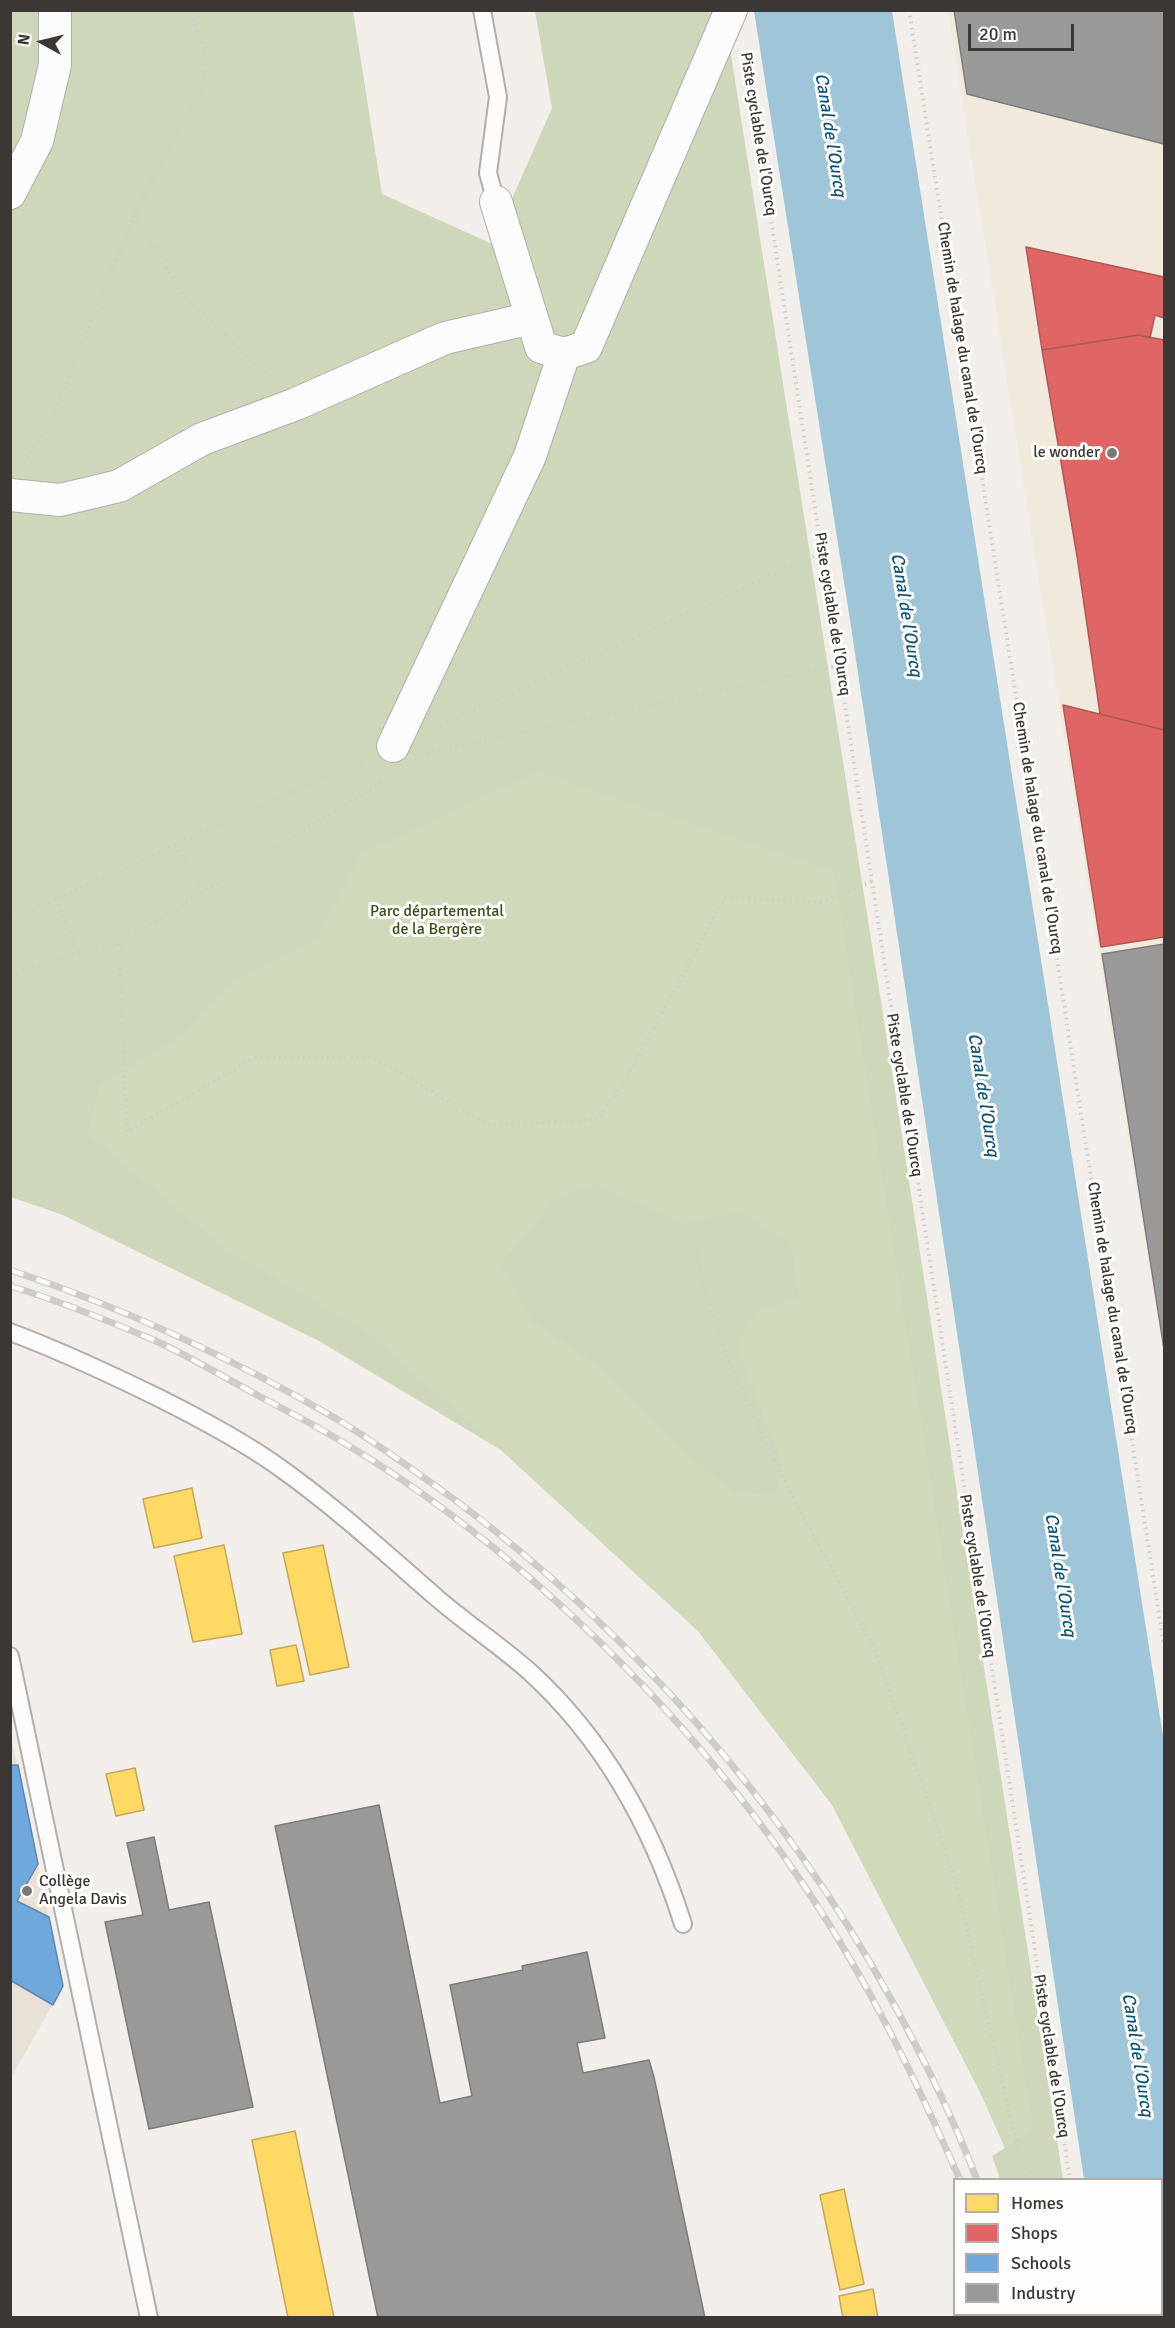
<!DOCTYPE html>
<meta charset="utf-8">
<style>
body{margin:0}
#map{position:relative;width:1175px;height:2328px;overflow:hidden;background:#f2eeea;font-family:Signika,sans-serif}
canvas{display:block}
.frame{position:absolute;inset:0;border:12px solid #3a3734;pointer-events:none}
.legend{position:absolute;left:953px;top:2178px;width:210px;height:138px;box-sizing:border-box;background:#fefdfb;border:2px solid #b0aeab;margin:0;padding:8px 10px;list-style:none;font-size:18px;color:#3a3734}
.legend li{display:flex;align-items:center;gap:12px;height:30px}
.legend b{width:30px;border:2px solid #b0aeab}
.north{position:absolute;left:12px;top:12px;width:60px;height:60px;-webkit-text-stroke:4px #fefdfb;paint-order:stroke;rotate:278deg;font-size:16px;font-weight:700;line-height:24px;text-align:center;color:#3a3734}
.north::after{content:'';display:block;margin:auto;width:21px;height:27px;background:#3a3734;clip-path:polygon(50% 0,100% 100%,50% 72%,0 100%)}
.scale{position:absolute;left:968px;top:24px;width:106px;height:27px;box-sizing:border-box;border:3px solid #3a3734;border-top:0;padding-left:8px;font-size:18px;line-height:21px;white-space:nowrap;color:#3a3734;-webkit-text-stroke:4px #fefdfb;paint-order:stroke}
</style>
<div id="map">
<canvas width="1175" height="2328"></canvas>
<div class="frame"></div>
<ul class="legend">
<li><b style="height:16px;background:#ffd966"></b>Homes</li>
<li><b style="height:16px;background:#e06666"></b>Shops</li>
<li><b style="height:16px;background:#6fa8dc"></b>Schools</li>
<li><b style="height:16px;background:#999"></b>Industry</li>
</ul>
<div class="north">N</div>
<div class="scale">20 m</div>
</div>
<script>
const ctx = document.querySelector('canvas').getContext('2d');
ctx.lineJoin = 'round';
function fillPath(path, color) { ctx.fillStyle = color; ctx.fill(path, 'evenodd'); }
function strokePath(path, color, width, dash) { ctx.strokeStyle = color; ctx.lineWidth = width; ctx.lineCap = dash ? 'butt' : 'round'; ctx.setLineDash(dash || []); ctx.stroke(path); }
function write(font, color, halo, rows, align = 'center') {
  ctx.font = font + ' Signika,sans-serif'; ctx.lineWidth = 6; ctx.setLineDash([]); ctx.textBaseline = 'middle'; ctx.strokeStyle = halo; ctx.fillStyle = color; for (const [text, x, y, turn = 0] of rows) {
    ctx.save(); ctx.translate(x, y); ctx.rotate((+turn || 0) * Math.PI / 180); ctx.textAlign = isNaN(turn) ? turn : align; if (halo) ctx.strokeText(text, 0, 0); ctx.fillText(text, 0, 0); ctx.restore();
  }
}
fillPath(new Path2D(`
 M10 1732 63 1986 11 2078H10Z`), '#e9e1d6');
fillPath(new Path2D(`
 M948 11H1164V1358L1059 705Z`), '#f0e9dc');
fillPath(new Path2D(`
 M11 11H353L382 194 492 244 552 108 535 11H724L894 1084 1063 2179H1000L992 2156 1005 2148 981 2094 833 1805 698 1631 501 1450 319 1341 63 1215 11 1197Z`), '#cfd7ba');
fillPath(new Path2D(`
 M538 772 834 872 1033 2129 1005 2148 981 2094 832 1805 698 1631 501 1450 363 1329 224 1248 87 1133 99 1087 185 1034 235 981 314 942 361 855ZM595 1183 683 1223 738 1211 791 1243 799 1298 755 1312 736 1344 782 1464 776 1495 734 1493 705 1469 603 1369 532 1321 501 1264 554 1201Z`), '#d0dabb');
fillPath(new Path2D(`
 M754 11H892L1164 1743V2317H1106L1105 2315 1162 2314V2180L1084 2179 850 620Z`), '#9fc5d9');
const homes = new Path2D(`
 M192 1488 202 1538 154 1548 143 1499Z
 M224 1545 242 1634 193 1642 174 1556Z
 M323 1545 349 1667 310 1675 283 1553Z
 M296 1645 304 1681 277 1686 270 1650Z
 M135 1768 144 1810 116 1816 106 1774Z
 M295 2131 334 2318H288L252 2140Z
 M844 2189 864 2284 840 2290 820 2195Z
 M873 2289 878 2318H843L839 2296Z`);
fillPath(homes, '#ffd966');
strokePath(homes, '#c4a857', 1.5);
const shops = new Path2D(`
 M1026 247 1164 277V318L1155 315 1150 338 1139 335 1042 350Z
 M1139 335 1164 340V730L1100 714 1077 556 1042 350Z
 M1063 705 1164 730V937L1101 947Z`);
fillPath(shops, '#e06666');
strokePath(shops, '#ae5857', 1.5);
const schools = new Path2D(`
 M10 1765H18L38 1864 17 1901 49 1917 63 1986 53 2005 10 1980Z`);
fillPath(schools, '#6fa8dc');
strokePath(schools, '#5f86aa', 1.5);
const industry = new Path2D(`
 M954 10H1164V144L967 94Z
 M1164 944V1349L1102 954Z
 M379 1805 440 2103 472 2096 450 1985 523 1970 522 1966 587 1952 605 2038 577 2043 583 2073 649 2060 654 2077 705 2318H378L275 1826Z
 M154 1837 169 1910 209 1902 253 2107 149 2129 105 1922 143 1915 127 1843Z`);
fillPath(industry, '#999');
strokePath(industry, '#7c7c7b', 1.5);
const lane = new Path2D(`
 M482 10 498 97 488 173 496 202
 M10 1332C61 1351 110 1374 159 1398 199 1418 239 1439 276 1465 333 1505 384 1552 437 1598 467 1624 501 1646 531 1673 605 1741 653 1829 683 1924
 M10 1656 149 2318`);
const street = new Path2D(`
 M10 193 37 141 55 65V10
 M496 202 541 347 564 354 586 347 731 10
 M10 495 60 500 119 486 202 439 296 404 445 338 532 318
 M393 746 530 456 564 354`);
strokePath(lane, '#b1aeab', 20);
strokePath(street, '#b1aeab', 34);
strokePath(new Path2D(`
 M909 10 1164 1646
 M747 62 1070 2180
 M134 216 182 293 270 378
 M24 462 48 428 134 216 175 136 204 86 205 50 189 10
 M441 725 823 552
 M427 754 432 751 840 665
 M176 845 203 893
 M56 899 79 953
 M10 920 363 760
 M119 944 127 1132 254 1058 373 1057 489 1125 598 1120 637 1060 725 897 822 902 872 881
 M10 975 79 953 119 944 385 780
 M697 1252 702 1284 723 1347 776 1465 876 1651 956 1883 1016 2141 1025 2169 1039 2180
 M1073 2314 1074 2318
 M1092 2314 1093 2318`), '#cecdcc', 4, [1.5, 4.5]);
strokePath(lane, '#fdfcfc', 16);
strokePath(street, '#fdfcfc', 32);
const rail = new Path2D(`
 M10 1270C124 1308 232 1358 335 1418 377 1443 416 1472 455 1500 633 1633 783 1804 891 1999 923 2057 953 2117 977 2180
 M10 1286C60 1301 109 1321 156 1341 190 1357 224 1377 257 1395 281 1408 305 1420 329 1434 514 1541 691 1714 809 1893 869 1983 916 2080 960 2180
 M1006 2314 1007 2318
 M1023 2314 1024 2318`);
strokePath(rail, '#cdcccb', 7);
strokePath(rail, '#fefdfb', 4.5, [14]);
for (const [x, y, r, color] of [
 [1112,453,6,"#7a7774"],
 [27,1891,6,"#7a7774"]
]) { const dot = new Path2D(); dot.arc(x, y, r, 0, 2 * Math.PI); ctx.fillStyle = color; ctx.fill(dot); strokePath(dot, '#fefdfb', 2); }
write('16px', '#3a3734', '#fefdfb', [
 ["Piste cyclable de l'Ourcq",758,134,81],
 ["Chemin de halage du canal de l'Ourcq",962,348,81],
 ["Piste cyclable de l'Ourcq",832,614,81],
 ["Chemin de halage du canal de l'Ourcq",1037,828,81],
 ["Piste cyclable de l'Ourcq",904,1095,81],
 ["Chemin de halage du canal de l'Ourcq",1112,1308,81],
 ["Piste cyclable de l'Ourcq",977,1576,81],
 ["Piste cyclable de l'Ourcq",1051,2056,81]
]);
write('16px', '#3a3734', '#fefdfb', [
 ["le wonder",1100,453],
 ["Collège",39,1882,"left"],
 ["Angela Davis",39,1900,"left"]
], 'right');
write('16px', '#3b4d14', '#fefdfb', [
 ["Parc départemental",437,912],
 ["de la Bergère",437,930]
]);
write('italic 18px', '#0d5574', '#fefdfb', [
 ["Canal de l'Ourcq",830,135,81],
 ["Canal de l'Ourcq",906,615,81],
 ["Canal de l'Ourcq",983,1095,81],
 ["Canal de l'Ourcq",1060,1575,81],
 ["Canal de l'Ourcq",1137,2055,81]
]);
</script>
